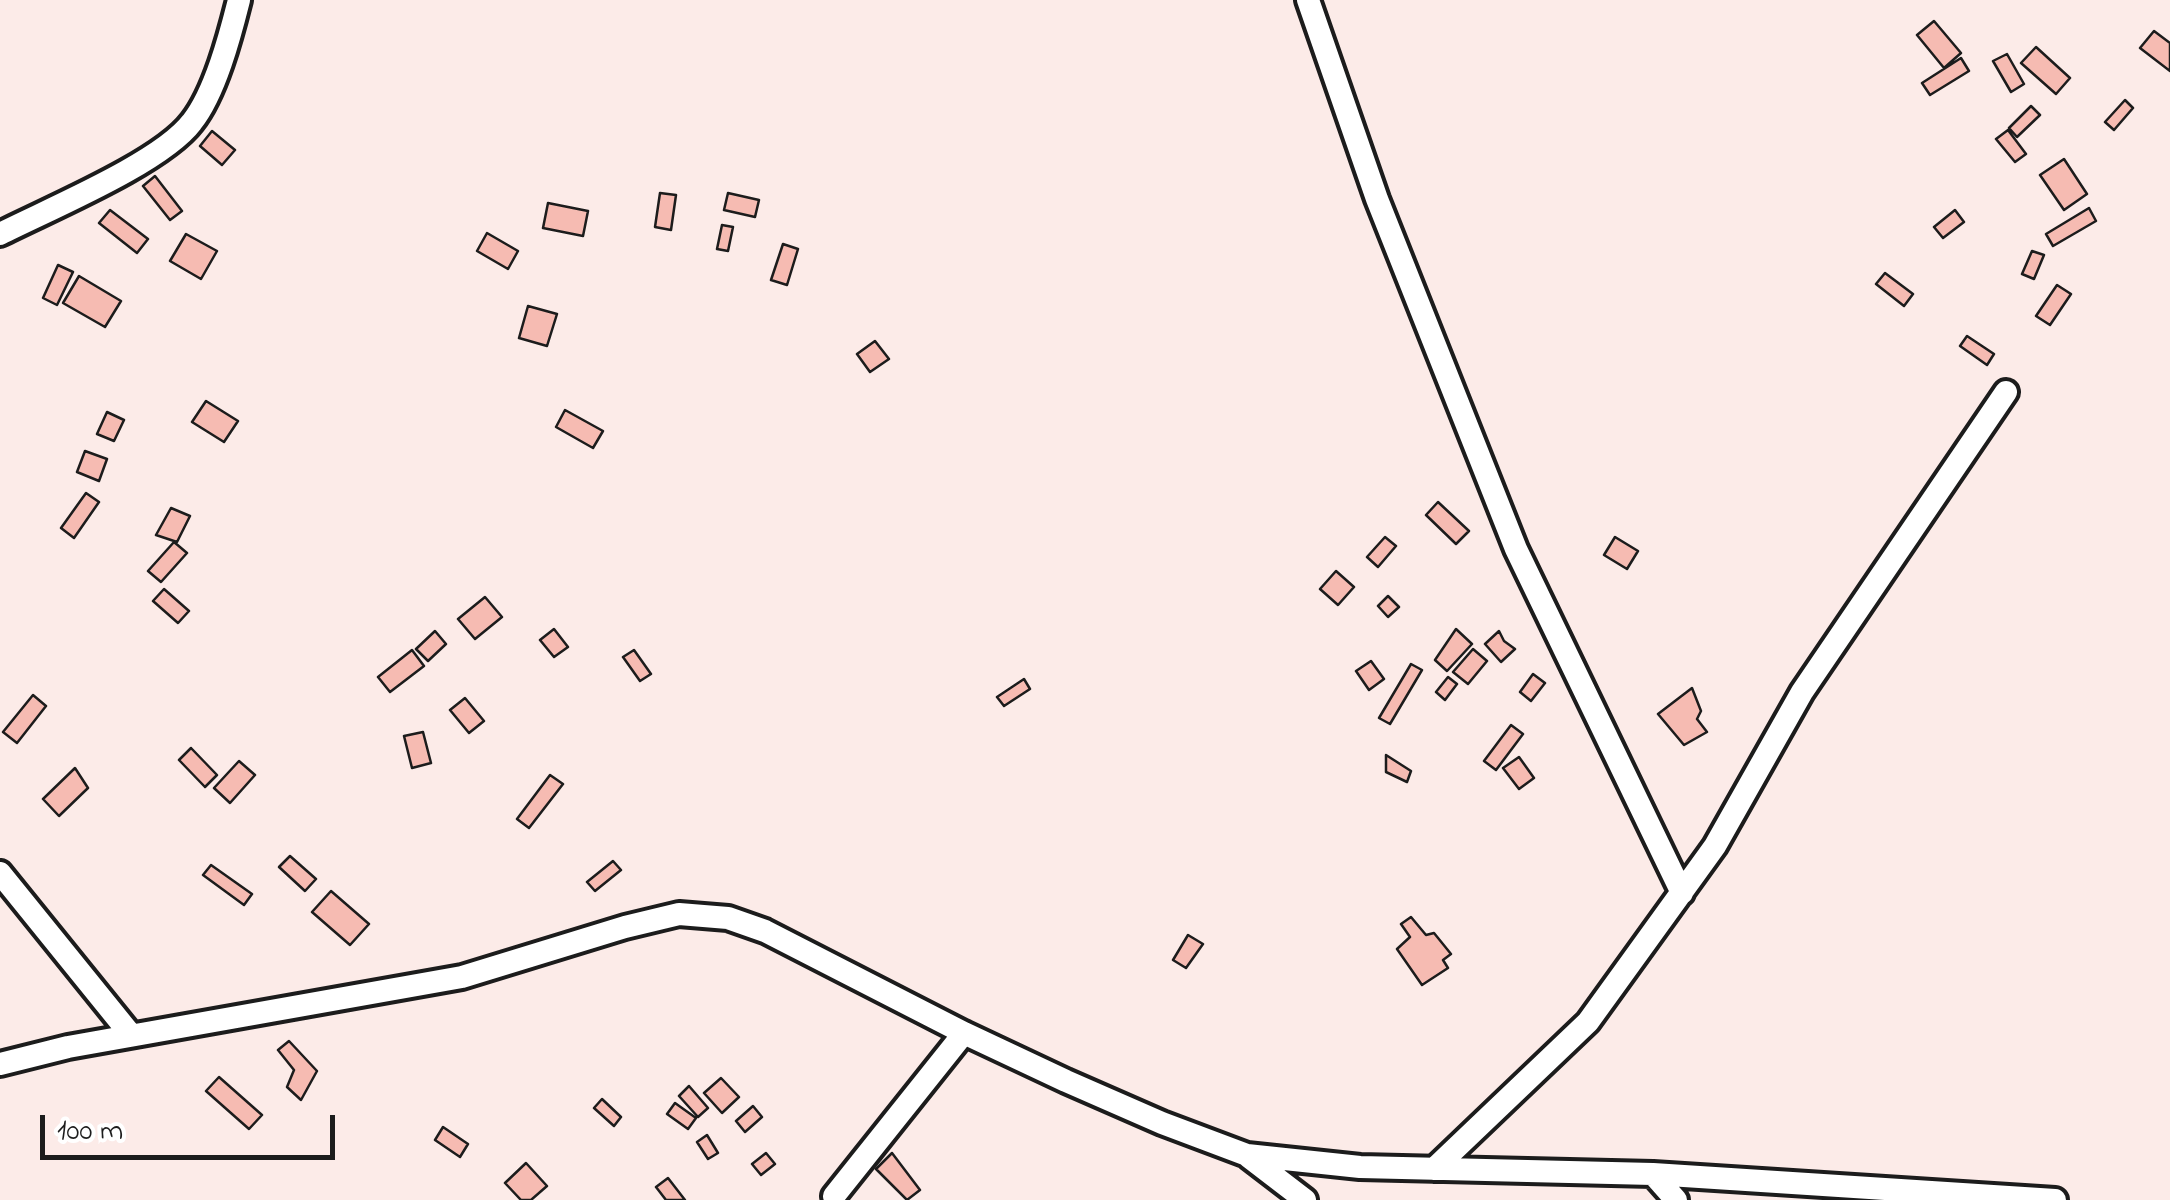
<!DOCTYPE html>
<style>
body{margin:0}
#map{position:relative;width:2170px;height:1200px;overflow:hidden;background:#fcebe8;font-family:"Indie Flower",sans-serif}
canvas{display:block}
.scale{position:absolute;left:40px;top:1115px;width:295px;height:45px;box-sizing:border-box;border:5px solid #1c1c1c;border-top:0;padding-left:12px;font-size:30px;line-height:35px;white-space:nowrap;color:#1c1c1c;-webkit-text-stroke:8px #fff;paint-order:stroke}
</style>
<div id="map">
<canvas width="2170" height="1200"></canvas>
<div class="scale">100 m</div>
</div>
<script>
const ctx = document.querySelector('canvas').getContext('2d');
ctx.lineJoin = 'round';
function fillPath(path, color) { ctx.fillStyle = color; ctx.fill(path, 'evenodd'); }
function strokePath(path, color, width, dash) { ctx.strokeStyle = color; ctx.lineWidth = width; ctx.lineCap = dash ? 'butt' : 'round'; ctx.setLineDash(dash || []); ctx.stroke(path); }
const building = new Path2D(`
 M1934 21 1961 53 1944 68 1917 35Z
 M2154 31 2170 43V71L2140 48Z
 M2036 47 2070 78 2056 94 2021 63Z
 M2007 54 2024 84 2011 92 1993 61Z
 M1961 58 1969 71 1930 95 1922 83Z
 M2125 100 2133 108 2114 130 2105 122Z
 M2031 106 2040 115 2017 137 2009 128Z
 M2008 130 2026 154 2015 162 1996 139Z
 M212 131 235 150 222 165 200 146Z
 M2064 159 2087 194 2064 210 2040 175Z
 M155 176 182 211 170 220 143 186Z
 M660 193 676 195 671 230 655 227Z
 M728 193 759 200 755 217 724 210Z
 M548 203 588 211 583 236 543 228Z
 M2089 208 2096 221 2053 246 2046 234Z
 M110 210 148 239 137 253 99 223Z
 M1955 210 1964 222 1943 238 1934 227Z
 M722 225 733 227 728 251 717 249Z
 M487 233 518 251 508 269 477 251Z
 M186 234 217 251 201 279 170 261Z
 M783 244 798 249 787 285 771 280Z
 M2032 251 2044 255 2034 279 2022 274Z
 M58 265 73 272 57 305 43 298Z
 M1885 273 1913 294 1904 306 1876 284Z
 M79 276 121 301 105 327 63 303Z
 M2057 285 2071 294 2050 325 2036 316Z
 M528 306 557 314 547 346 519 338Z
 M1967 336 1994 354 1987 365 1960 346Z
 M875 341 889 359 870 372 857 354Z
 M206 401 238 421 224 442 192 422Z
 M565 410 603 431 593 448 556 427Z
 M107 412 124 420 114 441 97 434Z
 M85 451 107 459 99 481 77 472Z
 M86 493 99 502 74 538 61 528Z
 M1438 502 1469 531 1456 544 1426 515Z
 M171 508 190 516 177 542 156 535Z
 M1385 537 1396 546 1378 567 1367 557Z
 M1615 537 1638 551 1627 569 1604 555Z
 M174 542 187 553 161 582 148 571Z
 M1336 571 1354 587 1338 605 1320 589Z
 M164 589 189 611 178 623 153 601Z
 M1388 596 1399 607 1388 617 1378 606Z
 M485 597 502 617 475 639 458 619Z
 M554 629 568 647 554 657 540 640Z
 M1456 629 1472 644 1447 671 1435 660Z
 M435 631 446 644 428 661 416 649Z
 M1499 631 1504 641 1515 649 1501 662 1485 644Z
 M1473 649 1487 661 1468 684 1453 672Z
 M412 650 424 666 390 692 378 677Z
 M634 650 651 674 640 681 623 657Z
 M1371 661 1384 679 1369 690 1356 671Z
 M1411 664 1422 670 1390 724 1379 718Z
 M1533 674 1545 683 1531 701 1520 692Z
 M1448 677 1457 684 1445 700 1436 692Z
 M1024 679 1030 689 1004 706 997 697Z
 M1692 688 1701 711 1697 719 1707 732 1684 745 1658 714Z
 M33 695 46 706 17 743 3 732Z
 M465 698 484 721 469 733 450 710Z
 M1511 725 1523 734 1496 770 1484 761Z
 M423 732 431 763 412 768 404 736Z
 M191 748 217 775 205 787 179 760Z
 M1386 755 1411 771 1407 782 1386 772Z
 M1519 757 1534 778 1519 789 1503 768Z
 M239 761 255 775 230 803 214 788Z
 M75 768 88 788 59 816 43 799Z
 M550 775 563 784 529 828 517 819Z
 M290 856 316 879 305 891 279 867Z
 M613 861 621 870 595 891 587 882Z
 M211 865 252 894 244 905 203 875Z
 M331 891 369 924 350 945 312 912Z
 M1411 917 1426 935 1434 933 1451 954 1443 960 1448 968 1422 985 1397 949 1410 937 1401 924Z
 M1188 935 1203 944 1186 968 1173 960Z
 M289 1041 317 1071 301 1100 287 1087 294 1070 278 1050Z
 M219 1077 262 1115 249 1129 206 1091Z
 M721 1078 739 1097 722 1113 704 1093Z
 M689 1086 708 1108 698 1117 679 1096Z
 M602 1099 621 1117 614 1126 594 1108Z
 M675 1103 696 1118 688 1129 667 1114Z
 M753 1106 762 1117 745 1132 736 1121Z
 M443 1127 468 1144 460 1157 435 1140Z
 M707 1135 718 1153 708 1159 697 1142Z
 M766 1153 775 1164 761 1175 752 1164Z
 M892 1153 920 1190 907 1200 876 1169Z
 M526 1163 547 1186 531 1200H521L505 1183Z
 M668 1178 685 1200H666L656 1187Z`);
fillPath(building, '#f6bbb2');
strokePath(building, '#1c1c1c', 2.5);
const minor = new Path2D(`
 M1308 0 1377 199 1516 549 1682 893
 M0 234C49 209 161 163 192 122 215 93 230 36 239 0
 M0 873 131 1035
 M0 1064 68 1047 462 977 625 927 679 914 728 918 765 931 964 1033 1066 1081 1162 1123 1247 1155 1360 1167 1653 1174 2055 1200
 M1249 1157 1305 1200
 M1434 1169 1588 1022 1715 846 1802 692 2006 392
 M1653 1174 1676 1200
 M834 1196 964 1033`);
strokePath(minor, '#1c1c1c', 30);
strokePath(minor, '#fff', 22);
</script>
